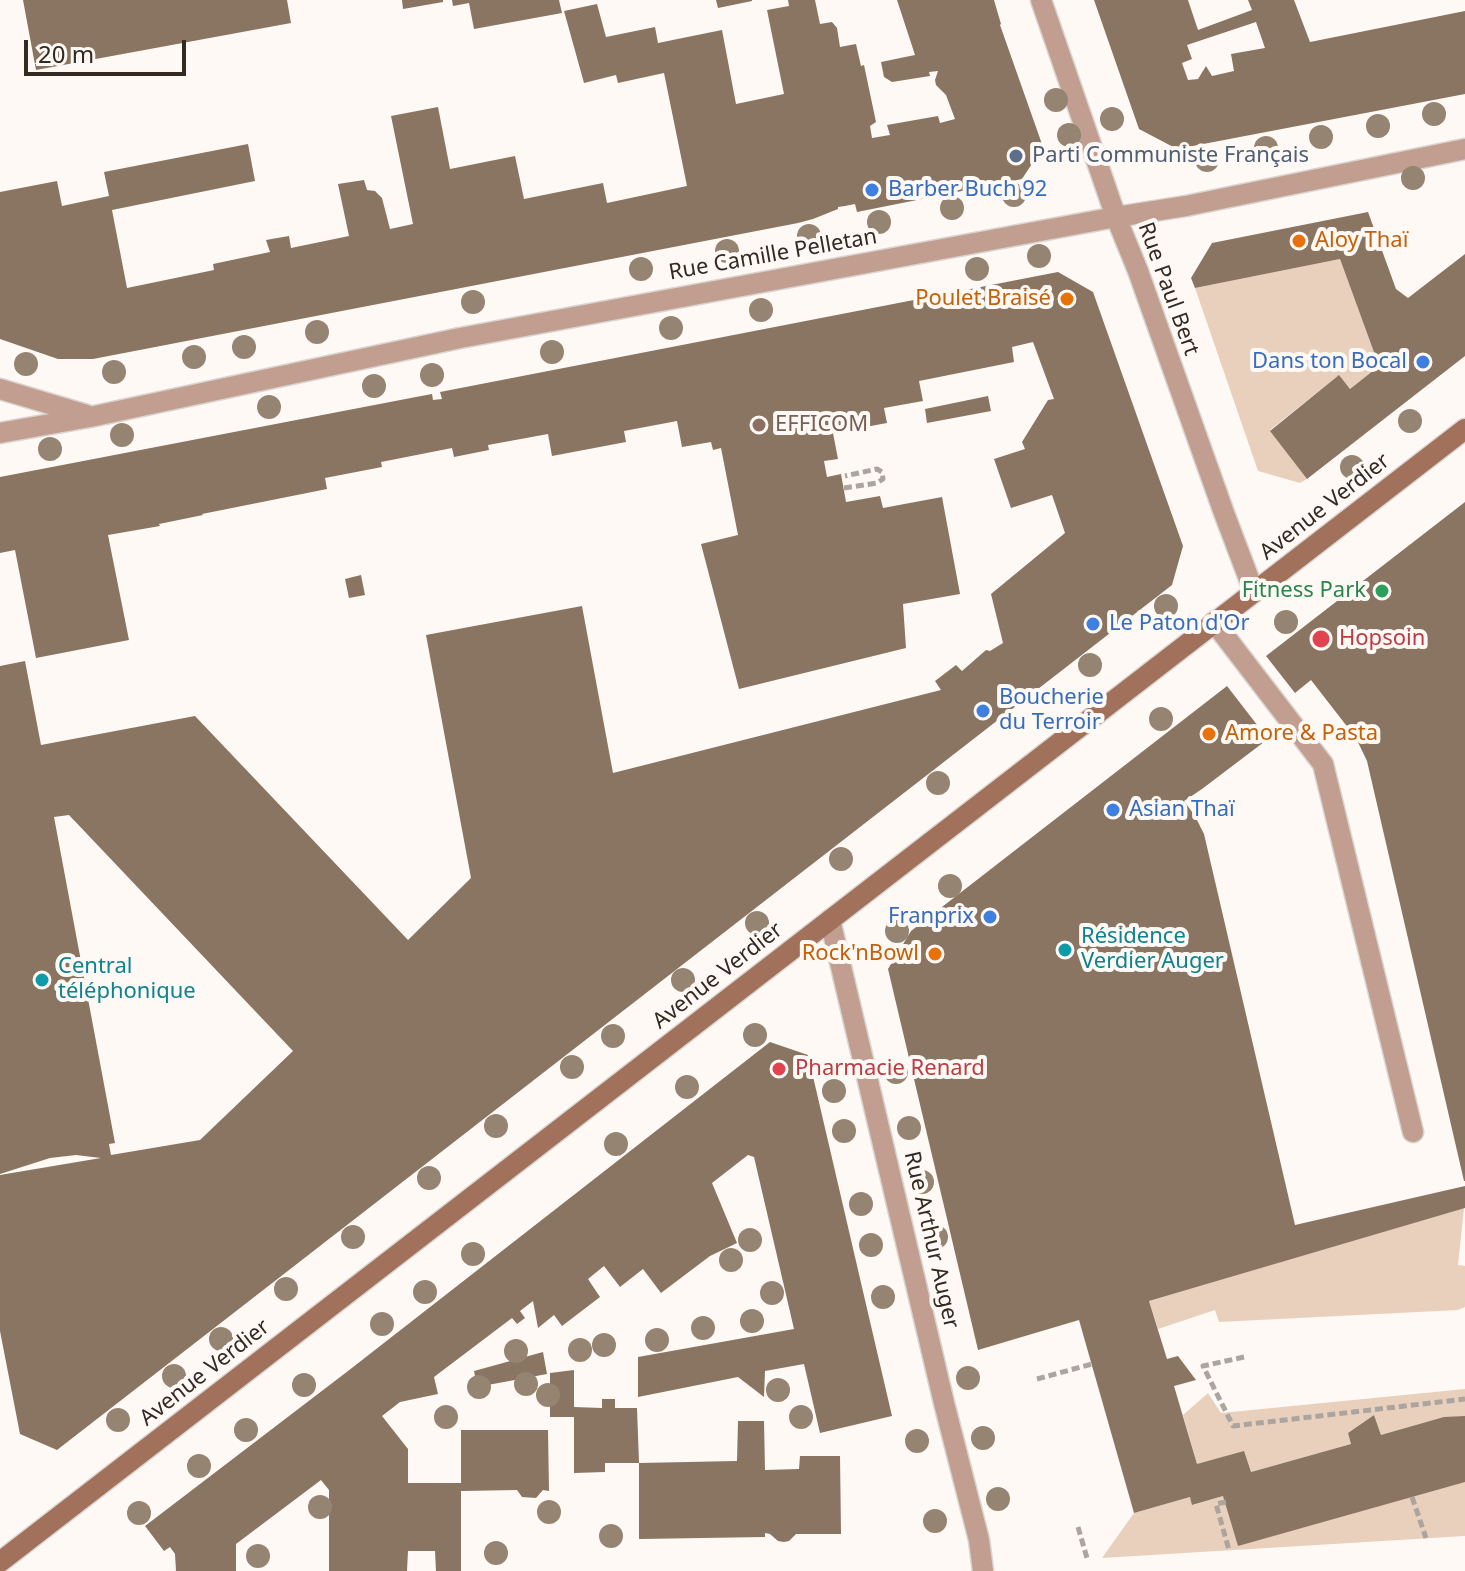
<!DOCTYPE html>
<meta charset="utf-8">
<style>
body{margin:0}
#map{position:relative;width:1465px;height:1571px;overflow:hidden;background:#fef9f5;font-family:"Noto Sans",sans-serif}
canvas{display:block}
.scale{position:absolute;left:24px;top:40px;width:162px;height:36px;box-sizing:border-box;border:4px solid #332a22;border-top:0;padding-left:10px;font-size:24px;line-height:28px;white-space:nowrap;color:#332a22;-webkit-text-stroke:6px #fef9f5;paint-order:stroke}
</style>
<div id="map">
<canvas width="1465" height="1571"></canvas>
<div class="scale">20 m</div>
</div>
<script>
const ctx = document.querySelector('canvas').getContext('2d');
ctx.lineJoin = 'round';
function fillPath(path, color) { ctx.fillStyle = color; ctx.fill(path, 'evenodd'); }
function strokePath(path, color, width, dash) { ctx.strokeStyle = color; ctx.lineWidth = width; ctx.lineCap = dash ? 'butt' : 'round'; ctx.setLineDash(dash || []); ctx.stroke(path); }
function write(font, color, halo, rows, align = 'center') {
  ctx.font = font + ' "Noto Sans",sans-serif'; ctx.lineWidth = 8; ctx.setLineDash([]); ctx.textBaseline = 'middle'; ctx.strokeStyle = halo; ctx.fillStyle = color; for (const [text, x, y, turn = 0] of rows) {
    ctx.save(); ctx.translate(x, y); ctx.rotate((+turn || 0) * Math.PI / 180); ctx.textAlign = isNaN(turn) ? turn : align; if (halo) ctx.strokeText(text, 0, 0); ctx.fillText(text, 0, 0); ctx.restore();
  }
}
fillPath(new Path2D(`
 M1340 259 1379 366 1350 389 1338 376 1270 430 1307 479 1300 483 1258 471 1195 288Z
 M1464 1208 1458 1265 1465 1266V1307L1458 1310 1219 1322 1215 1310 1158 1329 1149 1301Z
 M1465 1389V1416L1381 1435 1374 1415 1348 1433 1351 1444 1251 1472 1197 1464 1183 1415 1208 1393 1221 1413Z
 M1465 1482V1536L1102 1558 1134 1513 1190 1497 1193 1505 1223 1496Z`), '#e8d0bd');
fillPath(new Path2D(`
 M23 0H287L291 23 36 70Z
 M402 0H443V2L403 9Z
 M452 0H559L562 13 474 29 469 3 453 6Z
 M716 0H752V1L718 8Z
 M788 0H815L820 24 832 22 837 28 840 47 856 44 861 66 864 65 876 122 870 126 872 138 890 135 887 125 938 116 940 123 955 119 946 95 936 85 935 80 938 71 929 72 930 76 892 82 884 77 881 62 915 55 897 0H994L1001 24 1000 25 1043 147 1022 179 857 212 855 204 845 206 838 207V209L813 219 798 223 93 359H58L0 339V192L57 181 62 206 109 196 104 172 248 144 255 181 112 210 127 288 214 270 213 264 270 252 266 240 289 236 291 248 349 236 338 184 364 180 367 190 375 191 382 198 390 229 413 224 391 116 438 107 450 169 515 156 524 199 603 183 607 203 687 186 664 73 618 83 616 75 584 83 564 11 597 4 606 37 655 27 658 43 722 30 736 104 784 94 767 10 789 6Z
 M1094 0H1188L1198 30 1252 10 1248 0H1294L1310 42 1465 11V94L1177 149 1139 129ZM1256 22 1265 48 1231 54 1234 71 1212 76 1206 66 1198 79 1188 80 1182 63 1192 59 1187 45Z
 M1368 212 1396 289 1408 298 1465 254V356L1307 479 1270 431 1339 375 1350 389 1379 366 1340 259 1195 288 1191 278 1212 243Z
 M1058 272 1093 292 1183 546 1172 585 57 1450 20 1434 0 1331V1175L101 1158 76 1155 50 1158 0 1174V666L25 661 41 745 195 716 408 940 471 878 426 635 582 606 613 773 941 690 935 681 956 665 962 671 986 650 990 651 1003 643 991 594 1065 533 1052 495 1011 508 994 459 1025 449 1022 442 1048 400 1054 399 1033 342 1012 347 1014 362 919 381 923 401 884 408 887 423 833 433 838 459 824 461 827 477 841 474 846 502 880 496 883 508 942 497 960 594 903 604 906 648 739 689 701 544 738 535 721 448 713 450 711 442 682 447 677 421 624 431 626 442 552 456 548 434 488 445 489 450 454 457 452 448 381 462 382 467 325 478 327 489 202 514 203 515 159 524 160 526 108 535 129 640 36 658 15 550 0 553V477L416 397 432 394 433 400 442 399 440 392ZM69 815 293 1051 200 1140 111 1155 109 1144 115 1143 54 817Z
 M988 396 991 411 927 423 925 409Z
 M1465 502V1181H1464L1367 761 1356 738 1311 680 1295 693 1266 656Z
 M361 575 365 595 349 598 345 579Z
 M1227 686 1268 739 1202 789 1184 801 1195 816 1204 834 1295 1225 1465 1186V1208L1149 1301 1167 1359 1178 1356 1196 1380 1174 1386 1197 1464 1244 1451 1251 1472 1351 1444 1348 1433 1374 1415 1381 1435 1444 1417 1465 1416V1482L1238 1546 1223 1496 1192 1505 1190 1497 1134 1513 1079 1320 978 1350 888 969 911 931Z
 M770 1042 808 1055 892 1416 820 1433 804 1364 765 1371 764 1397 738 1377 638 1397V1357L794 1329 754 1157 748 1155 712 1183 737 1243 710 1256 661 1293 643 1269 620 1287 604 1266 588 1279 600 1297 562 1326 554 1315 538 1328 533 1301 520 1311 525 1318 517 1324 512 1318 434 1377 438 1394 400 1402 382 1416 408 1449V1483H461V1430H548L549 1491 543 1490 536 1498 522 1497 517 1490 461 1491V1571H436L435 1551H408L407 1571H329V1490L321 1480 236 1544V1571H176L175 1554 170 1547 164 1551 145 1526 348 1371Z
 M543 1352 547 1374 477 1387 474 1371Z
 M574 1370V1407L602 1408V1399H615V1408H637L639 1463 737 1461 738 1421H764L765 1470 799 1469 800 1456H840L841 1534H796L789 1541 784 1542 778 1541 770 1534 765 1533V1537L639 1539V1463H605V1472L574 1473V1417H550V1373Z`), '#8a7462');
const street = new Path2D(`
 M1041 0 1116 217 1138 271 1224 513 1254 592
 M0 389 87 415
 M0 433 90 417 460 338 1116 217 1186 206 1465 149
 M1214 622 1323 764 1413 1132
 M830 920 944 1403 979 1540 983 1571`);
const secondary = new Path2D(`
 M0 1562 1465 429`);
strokePath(street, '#d9d4cf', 23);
strokePath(secondary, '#d9d4cf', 23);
strokePath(new Path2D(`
 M844 488 877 483 883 479 882 472 877 469 845 476
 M1244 1357 1203 1366 1233 1426 1465 1399
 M1037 1379 1092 1364
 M1412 1497 1426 1538
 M1226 1502 1216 1504 1229 1550
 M1078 1527 1087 1558`), '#aba49f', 5, [8, 4]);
strokePath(street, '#c19e8f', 20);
strokePath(secondary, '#a2715c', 20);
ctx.fillStyle = '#968472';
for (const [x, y] of [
 [1056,100],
 [1434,114],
 [1112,119],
 [1378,126],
 [1069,135],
 [1321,137],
 [1266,148],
 [1207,160],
 [1413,178],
 [1014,195],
 [952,208],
 [879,222],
 [809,236],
 [727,251],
 [1039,256],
 [641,269],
 [977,269],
 [473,302],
 [761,310],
 [671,328],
 [317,332],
 [244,347],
 [552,352],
 [194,357],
 [26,364],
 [114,372],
 [432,375],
 [374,386],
 [269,407],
 [1410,421],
 [122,435],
 [50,449],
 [1352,467],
 [1166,606],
 [1286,622],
 [1090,665],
 [1161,719],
 [938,783],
 [841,859],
 [950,886],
 [757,923],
 [897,931],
 [683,980],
 [755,1035],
 [613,1036],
 [572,1067],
 [896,1072],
 [687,1087],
 [834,1091],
 [496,1126],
 [909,1128],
 [844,1131],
 [616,1144],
 [429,1178],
 [922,1182],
 [861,1204],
 [353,1237],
 [936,1237],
 [750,1240],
 [871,1245],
 [473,1254],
 [731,1260],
 [286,1289],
 [425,1292],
 [772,1293],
 [883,1297],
 [752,1321],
 [382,1324],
 [703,1328],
 [221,1339],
 [657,1340],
 [604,1345],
 [580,1350],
 [516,1351],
 [174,1376],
 [968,1378],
 [526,1384],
 [304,1385],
 [479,1387],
 [778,1390],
 [548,1395],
 [446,1417],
 [801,1417],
 [118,1420],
 [246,1430],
 [983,1438],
 [917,1441],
 [199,1466],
 [998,1499],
 [320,1507],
 [549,1512],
 [139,1513],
 [935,1521],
 [611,1536],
 [496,1553],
 [258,1556]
]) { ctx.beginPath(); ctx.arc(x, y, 12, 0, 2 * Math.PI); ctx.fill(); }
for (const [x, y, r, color] of [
 [1016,156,8,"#5c6f8a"],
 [872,190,8,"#3f7fe0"],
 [1299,241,8,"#e8710a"],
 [1067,299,8,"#e8710a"],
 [1423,362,8,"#3f7fe0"],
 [759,425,8,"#8d6e63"],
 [1382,591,8,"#2e9e5b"],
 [1093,624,8,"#3f7fe0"],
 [1321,639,10,"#e0444e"],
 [983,711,8,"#3f7fe0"],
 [1209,734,8,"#e8710a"],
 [1113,810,8,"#3f7fe0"],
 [990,917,8,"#3f7fe0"],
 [1065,950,8,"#0f9aa8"],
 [935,954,8,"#e8710a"],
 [42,980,8,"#0f9aa8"],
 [779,1069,8,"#e0444e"]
]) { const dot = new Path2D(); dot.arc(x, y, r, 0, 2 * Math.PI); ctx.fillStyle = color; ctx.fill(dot); strokePath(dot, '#fef9f5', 3); }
write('22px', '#4e5e75', '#fef9f5', [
 ["Parti Communiste Français",1032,156]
], 'left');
write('22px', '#366cbe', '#fef9f5', [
 ["Barber Buch 92",888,190],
 ["Dans ton Bocal",1407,362,"right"],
 ["Le Paton d'Or",1109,624],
 ["Boucherie",999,698],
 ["du Terroir",999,723],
 ["Asian Thaï",1129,810],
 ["Franprix",974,917,"right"]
], 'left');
write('22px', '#c56008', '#fef9f5', [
 ["Aloy Thaï",1315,241],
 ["Poulet Braisé",1051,299,"right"],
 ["Amore & Pasta",1225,734],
 ["Rock'nBowl",919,954,"right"]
], 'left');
write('22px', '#332a22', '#fef9f5', [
 ["Rue Camille Pelletan",773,255,-10],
 ["Rue Paul Bert",1168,289,70],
 ["Avenue Verdier",1325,507,-38],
 ["Avenue Verdier",718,976,-38],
 ["Rue Arthur Auger",931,1240,77],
 ["Avenue Verdier",205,1373,-38]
]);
write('22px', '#785e54', '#fef9f5', [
 ["EFFICOM",775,425]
], 'left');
write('22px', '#27864d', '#fef9f5', [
 ["Fitness Park",1366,591]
], 'right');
write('22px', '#be3a42', '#fef9f5', [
 ["Hopsoin",1339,639],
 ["Pharmacie Renard",795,1069]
], 'left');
write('22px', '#0d838f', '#fef9f5', [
 ["Résidence",1081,937],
 ["Verdier Auger",1081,962],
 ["Central",58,967],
 ["téléphonique",58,992]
], 'left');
</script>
